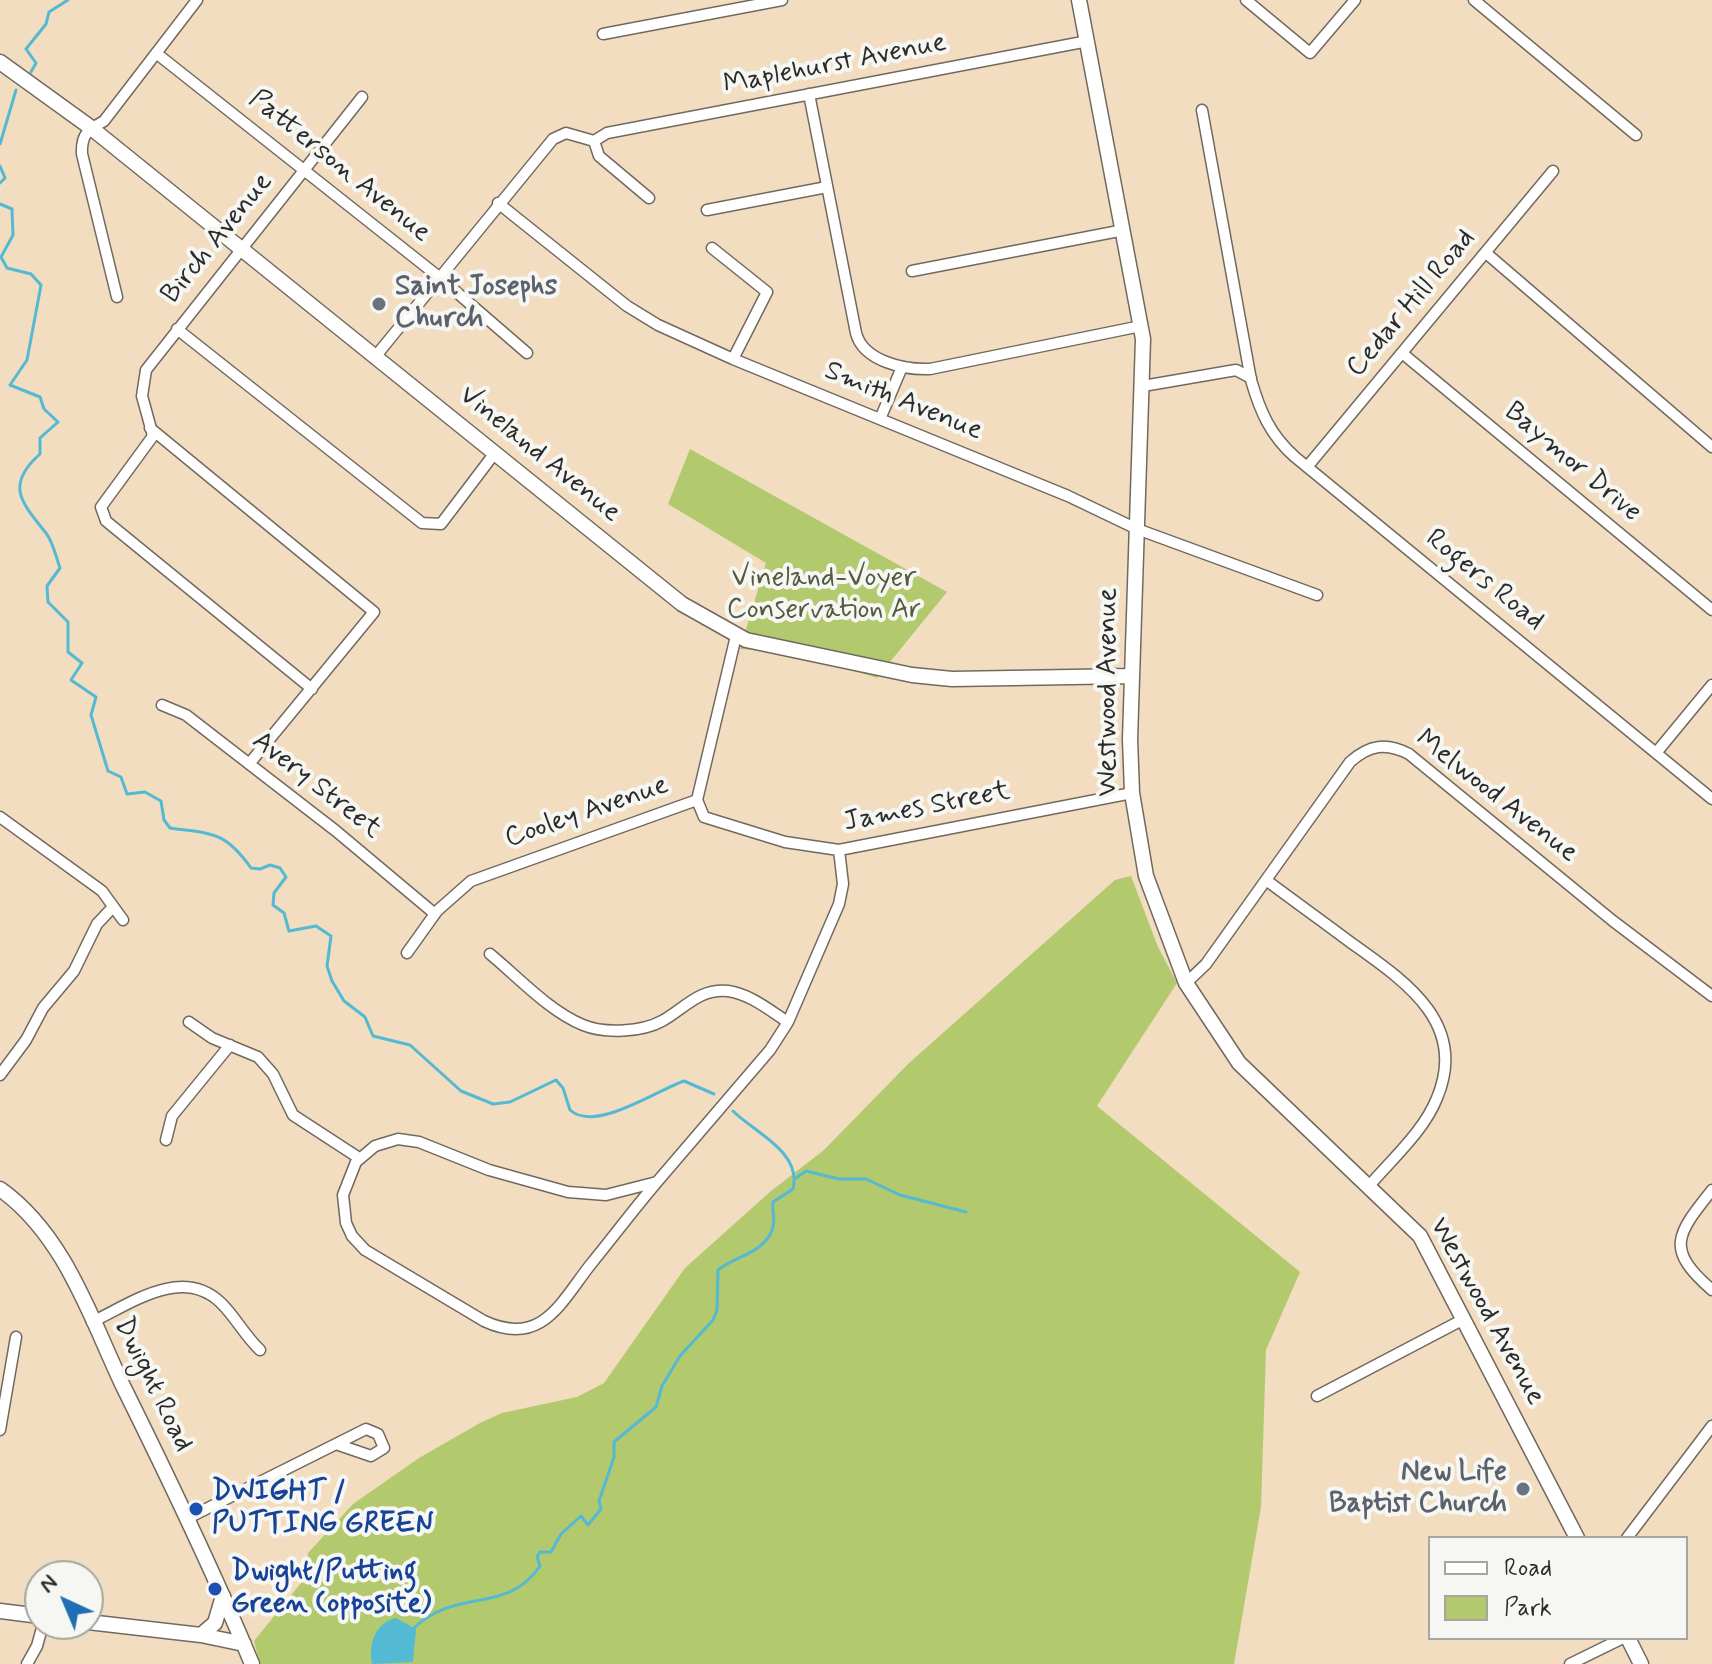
<!DOCTYPE html>
<style>
body{margin:0}
#map{position:relative;width:1712px;height:1664px;overflow:hidden;background:#f2ddc0;font-family:Mynerve,sans-serif}
canvas{display:block}
.legend{position:absolute;left:1428px;top:1536px;width:260px;height:104px;box-sizing:border-box;background:#f6f6f2;border:2px solid #a5a5a2;margin:0;padding:10px 14px;list-style:none;font-size:24px;color:#2b2b2b}
.legend li{display:flex;align-items:center;gap:16px;height:40px}
.legend b{width:40px;border:2px solid #a5a5a2}
.north{position:absolute;left:24px;top:1560px;width:80px;height:80px;box-sizing:border-box;background:#f6f6f2;border:2px solid #a5a5a2;border-radius:50%;rotate:316deg;font-size:22px;font-weight:700;line-height:32px;text-align:center;color:#2b2b2b}
.north::after{content:'';display:block;margin:auto;width:28px;height:36px;background:#1f6fb2;clip-path:polygon(50% 0,100% 100%,50% 72%,0 100%)}
</style>
<div id="map">
<canvas width="1712" height="1664"></canvas>
<ul class="legend">
<li><b style="height:10px;background:#fff"></b>Road</li>
<li><b style="height:22px;background:#b2c96e"></b>Park</li>
</ul>
<div class="north">N</div>
</div>
<script>
const ctx = document.querySelector('canvas').getContext('2d');
ctx.lineJoin = 'round';
function fillPath(path, color) { ctx.fillStyle = color; ctx.fill(path, 'evenodd'); }
function strokePath(path, color, width, dash) { ctx.strokeStyle = color; ctx.lineWidth = width; ctx.lineCap = dash ? 'butt' : 'round'; ctx.setLineDash(dash || []); ctx.stroke(path); }
function write(font, color, halo, rows, align = 'center') {
  ctx.font = font + ' Mynerve,sans-serif'; ctx.lineWidth = 8; ctx.setLineDash([]); ctx.textBaseline = 'middle'; ctx.strokeStyle = halo; ctx.fillStyle = color; for (const [text, x, y, turn = 0] of rows) {
    ctx.save(); ctx.translate(x, y); ctx.rotate((+turn || 0) * Math.PI / 180); ctx.textAlign = isNaN(turn) ? turn : align; if (halo) ctx.strokeText(text, 0, 0); ctx.fillText(text, 0, 0); ctx.restore();
  }
}
fillPath(new Path2D(`
 M690 449 947 592 877 678 801 654 740 649 766 563 668 504Z
 M1131 876 1158 947 1177 983 1097 1106 1300 1272 1266 1350 1261 1507 1234 1664H260L254 1641 305 1578 308 1553 353 1504 419 1458 480 1423 502 1413 577 1397 604 1383 685 1268 771 1191 824 1150 908 1064 1115 880Z`), '#b2c96e');
fillPath(new Path2D(`
 M396 1618 416 1629 413 1662 372 1664C368 1644 375 1623 396 1618Z`), '#54b9d2');
strokePath(new Path2D(`
 M31 72 36 63 26 49 46 24 49 12 68 0
 M0 144 16 90
 M0 166 5 178 0 183
 M0 204 12 209 13 235 1 257 7 268 31 274 41 285 27 360 10 385 40 397 44 409 58 422 40 438V454C5 485 21 502 46 533 53 542 56 557 60 568L47 586 48 602 68 622V652L82 663 71 680 96 697 91 715 108 771 121 777 127 794 145 792 161 801 164 820 170 828C211 834 224 830 251 868L260 869 270 865 280 868 286 877 274 893 273 905 284 913 289 931 316 926 331 936 327 966 332 981 344 1001 365 1017 373 1036 410 1045 461 1091 493 1104 510 1102 556 1080 563 1088 570 1110C595 1133 657 1090 684 1081L714 1094
 M796 1178 806 1171 839 1179H866L900 1195 966 1212
 M414 1628C457 1587 507 1615 540 1566L537 1557 540 1552H551L561 1534 581 1516 588 1525 601 1509 599 1501 614 1457V1442L656 1407 662 1386 680 1356 713 1320 717 1310 718 1270C735 1256 766 1253 773 1227 775 1219 772 1210 773 1202L793 1189C802 1152 755 1133 733 1111`), '#54b9d2', 3);
const street = new Path2D(`
 M1246 0 1310 53 1355 0
 M1474 0 1636 135
 M603 34 782 0
 M156 53 439 277 527 353
 M809 94 856 333C863 361 904 370 930 369L1141 326
 M1202 110 1251 380C1260 411 1270 435 1295 457L1712 799
 M594 141 607 133 1088 41
 M594 141 599 156 649 198
 M498 203 627 306 658 325 733 359 1068 496 1137 529 1317 595
 M707 210 827 187
 M712 248 767 292 733 359
 M1486 253 1712 447
 M912 271 1124 230
 M117 297 82 154C81 134 88 130 104 121L197 0
 M177 329 422 523 441 524 494 454
 M1402 353 1712 610
 M375 357 553 139 566 133 594 141
 M1143 386 1236 370 1251 378
 M880 419 902 367
 M150 428 374 612 249 764
 M1307 467 1553 171
 M312 689 106 521 101 507 153 436 142 396 146 370 362 97
 M162 705 186 715 336 831 435 914
 M1656 753 1712 685
 M697 800 704 817 785 842 839 850 1132 793
 M0 817 102 891 123 920
 M1266 880C1294 901 1322 921 1350 942 1403 980 1469 1022 1437 1098 1424 1131 1392 1159 1369 1186
 M407 953 437 911 471 881 697 800 736 636
 M490 954C518 977 549 1011 583 1025 605 1034 642 1032 662 1021 684 1009 699 988 728 991 750 994 769 1010 788 1022
 M1186 983 1206 964 1350 762C1369 745 1386 742 1409 754L1613 921 1712 996
 M189 1022 212 1038 258 1057 273 1074 293 1115 359 1158
 M0 1075 26 1040 43 1008 74 971 97 924 113 907
 M166 1140 172 1116 230 1045
 M657 1182C634 1209 613 1237 591 1264 561 1302 542 1348 484 1321L365 1250 352 1236 346 1223 343 1195 356 1162 375 1146 398 1139 419 1142 489 1170 568 1192 606 1195 657 1182 770 1050 788 1022 839 904 843 884 839 850
 M1712 1190C1676 1235 1665 1249 1712 1290
 M92 1322C130 1304 181 1266 220 1302 235 1316 244 1335 260 1350
 M1317 1396 1464 1319
 M0 1430 16 1337
 M188 1518 336 1444 371 1456 384 1448 378 1434 366 1429 336 1444
 M1627 1538 1712 1426
 M27 1664 37 1646 43 1624
 M1570 1664 1623 1638`);
const secondary = new Path2D(`
 M1079 0 1143 339 1130 739 1132 793 1146 876 1186 983 1239 1063 1420 1236 1577 1538
 M0 62 90 127 682 604 746 640 912 675 952 679 1131 676
 M0 1189C65 1235 91 1319 124 1388 169 1479 213 1570 252 1664
 M0 1611 40 1616
 M88 1622 201 1635 215 1623 223 1596
 M201 1635 244 1644
 M1628 1638 1641 1664`);
strokePath(street, '#71695f', 13);
strokePath(secondary, '#71695f', 17);
strokePath(street, '#fff', 10);
strokePath(secondary, '#fff', 14);
for (const [x, y, r, color] of [
 [379,304,8,"#6b7280"],
 [1523,1489,8,"#6b7280"],
 [196,1509,8,"#1a4fb4"],
 [215,1589,8,"#1a4fb4"]
]) { const dot = new Path2D(); dot.arc(x, y, r, 0, 2 * Math.PI); ctx.fillStyle = color; ctx.fill(dot); strokePath(dot, '#f6f6f2', 3); }
write('28px', '#2b2b2b', '#f6f6f2', [
 ["Maplehurst Avenue",835,65,-11],
 ["Patterson Avenue",339,167,39],
 ["Birch Avenue",218,239,-51],
 ["Cedar Hill Road",1412,304,-50],
 ["Smith Avenue",903,402,22],
 ["Vineland Avenue",539,455,39],
 ["Baymor Drive",1572,463,40],
 ["Rogers Road",1484,581,39],
 ["Westwood Avenue",1109,692,-90],
 ["Avery Street",316,786,38],
 ["Melwood Avenue",1496,797,38],
 ["James Street",927,808,-11],
 ["Cooley Avenue",587,813,-19],
 ["Westwood Avenue",1486,1312,61],
 ["Dwight Road",152,1385,64]
]);
write('bold 28px', '#5b616d', '#f6f6f2', [
 ["Saint Josephs",395,288],
 ["Church",395,320],
 ["New Life",1507,1473,"right"],
 ["Baptist Church",1507,1505,"right"]
], 'left');
write('28px', '#545a3f', '#f6f6f2', [
 ["Vineland-Voyer",824,579],
 ["Conservation Ar",824,611]
]);
write('bold 28px', '#164399', '#f6f6f2', [
 ["DWIGHT /",212,1493],
 ["PUTTING GREEN",212,1525],
 ["Dwight/Putting",231,1573],
 ["Green (opposite)",231,1605]
], 'left');
</script>
